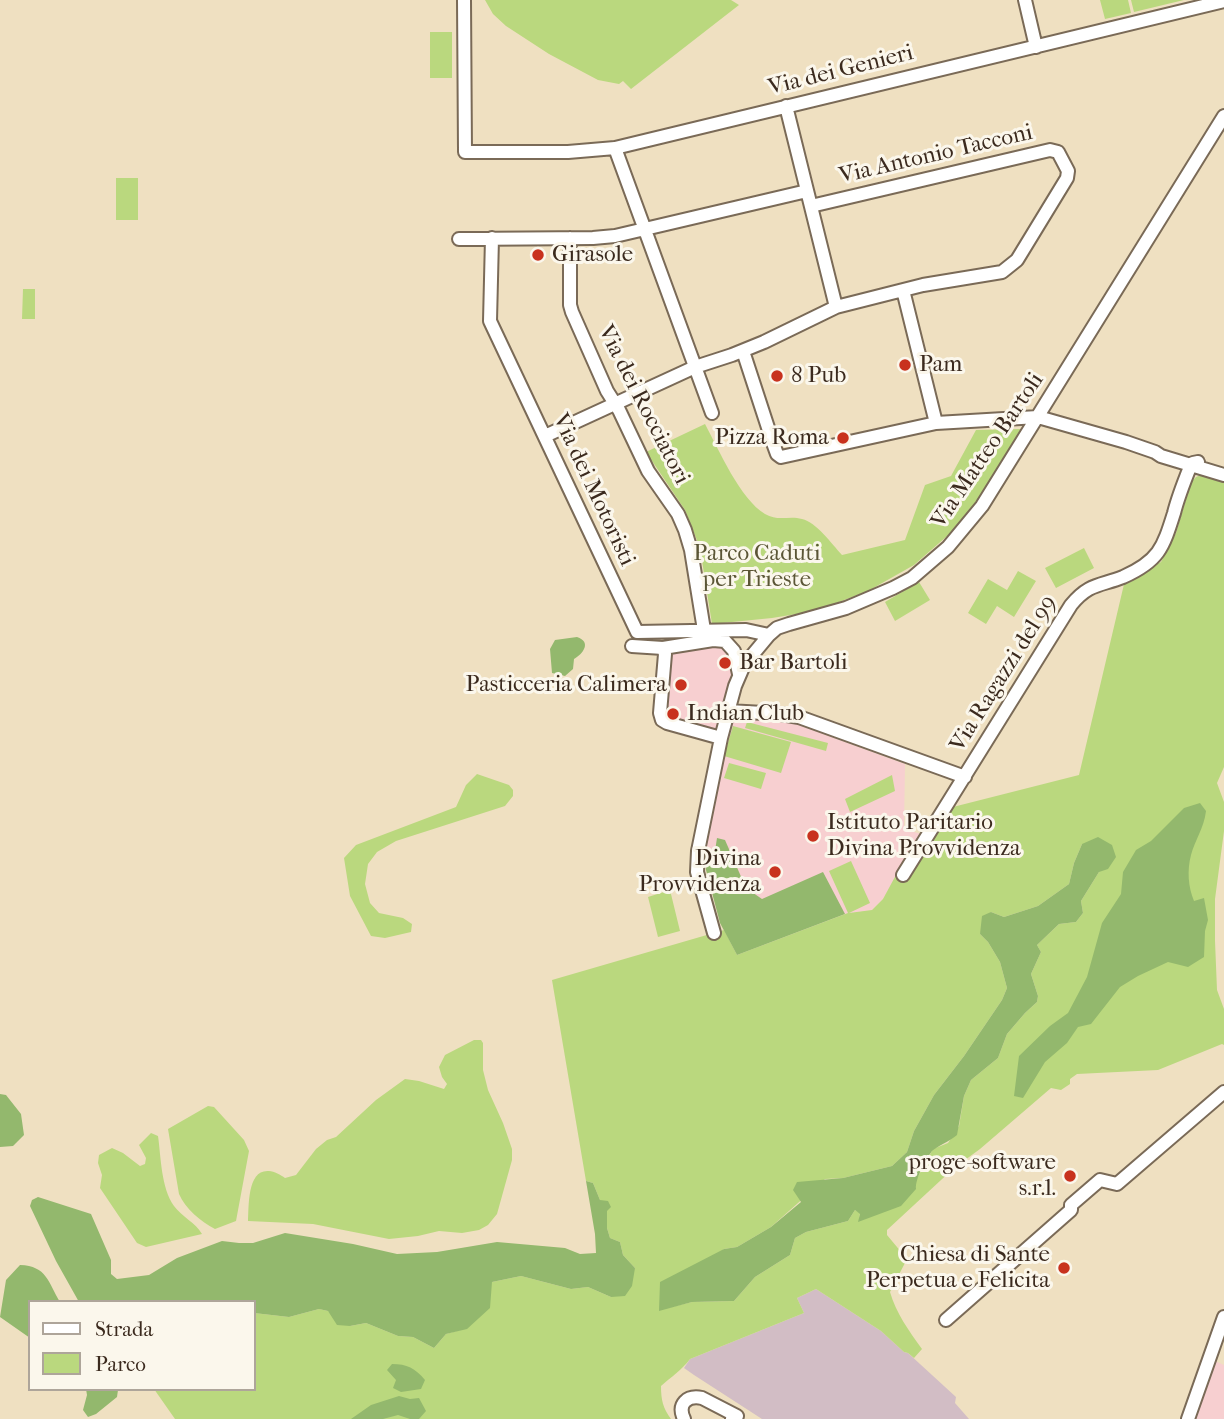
<!DOCTYPE html>
<style>
body{margin:0}
#map{position:relative;width:1224px;height:1419px;overflow:hidden;background:#efe0c1;font-family:"IM FELL French Canon",serif}
canvas{display:block}
.legend{position:absolute;left:28px;top:1300px;width:228px;height:91px;box-sizing:border-box;background:#fbf7ec;border:2px solid #aea59a;margin:0;padding:9px 12px;list-style:none;font-size:21px;color:#3b2a1e}
.legend li{display:flex;align-items:center;gap:14px;height:35px}
.legend b{width:35px;border:2px solid #aea59a}
</style>
<div id="map">
<canvas width="1224" height="1419"></canvas>
<ul class="legend">
<li><b style="height:9px;background:#fff"></b>Strada</li>
<li><b style="height:19px;background:#bad87e"></b>Parco</li>
</ul>
</div>
<script>
const ctx = document.querySelector('canvas').getContext('2d');
ctx.lineJoin = 'round';
function fillPath(path, color) { ctx.fillStyle = color; ctx.fill(path, 'evenodd'); }
function strokePath(path, color, width, dash) { ctx.strokeStyle = color; ctx.lineWidth = width; ctx.lineCap = dash ? 'butt' : 'round'; ctx.setLineDash(dash || []); ctx.stroke(path); }
function write(font, color, halo, rows, align = 'center') {
  ctx.font = font + ' "IM FELL French Canon",serif'; ctx.lineWidth = 6; ctx.setLineDash([]); ctx.textBaseline = 'middle'; ctx.strokeStyle = halo; ctx.fillStyle = color; for (const [text, x, y, turn = 0] of rows) {
    ctx.save(); ctx.translate(x, y); ctx.rotate((+turn || 0) * Math.PI / 180); ctx.textAlign = isNaN(turn) ? turn : align; if (halo) ctx.strokeText(text, 0, 0); ctx.fillText(text, 0, 0); ctx.restore();
  }
}
fillPath(new Path2D(`
 M724 644 737 674 720 735 664 719 667 649Z
 M732 718 788 721 905 764 904 829 921 834 883 899 872 910 845 914 720 923 706 870 705 851 706 839Z
 M1215 1361 1224 1365V1419H1194Z`), '#f7cfd0');
fillPath(new Path2D(`
 M816 1289 881 1331 904 1352 908 1353 956 1397 955 1403 969 1419H762L694 1375 684 1368 690 1359 804 1313 797 1298Z`), '#d2bdc5');
fillPath(new Path2D(`
 M485 0H731L739 5 631 89 623 81 619 84 598 80 549 54 506 26 493 14Z
 M1100 0H1128L1131 13 1105 19Z
 M1131 0H1184L1134 12Z
 M430 32H452V78H430Z
 M116 178H138V220H116Z
 M23 289H35V319H22Z
 M705 424C719 450 740 499 765 514 779 522 789 515 802 519 816 522 832 544 842 555L905 540 925 485 951 476 976 430 1022 429 972 510 954 530 914 565 868 591 815 611 772 618 712 624 700 548 685 510 646 452Z
 M1203 474 1224 480V767L1217 783 1224 802V831L1215 899V941L1217 990 1224 1009V1045L1222 1044 1158 1070 1077 1074 1070 1079V1084L1061 1090 1051 1088 980 1149 954 1168 887 1230V1235L907 1259 890 1292C896 1313 909 1331 922 1349L914 1358 908 1353 904 1352 881 1331 816 1289 797 1298 804 1313 690 1359C682 1370 671 1377 661 1386 661 1400 663 1408 671 1419H175L154 1389H254V1313L289 1317 319 1309 328 1311 350 1326 366 1323 398 1336 413 1337 434 1348 446 1334 467 1328 492 1282 521 1276 571 1289 588 1287 611 1297 635 1268 623 1255 620 1242 610 1238 607 1228V1211L600 1200 593 1183 586 1181 552 980 724 930 737 955 848 913 829 871 851 861 870 903 849 913 872 910 883 899 896 875 908 881 951 811 949 808 1079 775 1125 580 1161 562 1176 533 1191 482 1196 477ZM1082 844 1099 872 1081 901 1083 913 1076 922 1059 924 1037 945 1041 952 1031 974 1038 996 1037 1002 1025 1013 1007 1034 998 1058 971 1080 964 1096 959 1126 948 1143 933 1149 915 1182 859 1221 860 1213 855 1210 848 1221 806 1232 795 1238 790 1255 755 1277 734 1301 692 1302 659 1310 724 1249 737 1247 771 1227 825 1179 843 1178 892 1166 907 1152 914 1131 934 1095 964 1056 1002 1000 1007 988 1000 962 988 942 980 934 991 912 1004 917 1038 906 1069 884 1074 863Z
 M1084 548 1094 568 1056 588 1045 568Z
 M1018 571 1036 581 1014 617 997 606 986 624 968 613 988 579 1007 590Z
 M919 582 930 600 895 621 885 602Z
 M747 722 828 743 826 751 745 728Z
 M733 726 791 742 781 773 724 756Z
 M729 763 766 773 761 789 724 778Z
 M477 774 509 785 513 790V796L505 806 396 841 377 852 368 864 365 884 370 903 379 913 403 918 412 924 411 932 385 938 371 936 350 896 344 858 356 845 456 807 466 785Z
 M892 775 895 791 850 812 845 799Z
 M670 890 680 931 658 937 648 897Z
 M474 1040H481L483 1043V1070L488 1090 503 1123 512 1149V1160L497 1214 488 1225 479 1230 462 1233 439 1231 418 1236 389 1239 313 1224 248 1221C249 1206 247 1169 269 1171 274 1171 281 1175 285 1178L296 1175 316 1149 327 1140 336 1137 376 1100 405 1079 419 1081 444 1089 447 1084 442 1077 439 1067 445 1055Z
 M208 1106 214 1107 244 1140 249 1151 236 1221 215 1229C201 1222 185 1208 179 1194L168 1129Z
 M151 1133 158 1136C161 1157 161 1188 174 1206 182 1217 195 1222 202 1234L146 1247 137 1243 100 1188 102 1175 98 1163 99 1155 112 1148 123 1153 140 1166 145 1164 146 1158 139 1145Z`), '#bad87e');
fillPath(new Path2D(`
 M577 637C592 642 583 654 574 659L573 669 565 676 552 673 550 649 555 640Z
 M1200 803 1206 811C1204 828 1195 840 1191 855 1187 870 1188 887 1194 901L1204 898 1208 920 1205 931 1204 957 1188 967 1168 962 1138 976 1120 987 1091 1024 1078 1027 1067 1043 1045 1062 1023 1098 1014 1096 1019 1056 1050 1026 1068 1013 1087 977 1102 923 1121 894 1123 872 1136 850 1151 841 1184 808Z
 M1098 837 1112 845 1116 857 1108 869 1099 872 1081 901 1083 913 1076 922 1059 924 1037 945 1041 952 1031 974 1038 996 1037 1002 1025 1013 1007 1034 998 1058 971 1080 964 1096 957 1135C950 1141 936 1147 932 1151 926 1159 915 1179 916 1189L901 1206 858 1222 860 1214 855 1210 848 1221 806 1232 795 1238 790 1255 755 1277 734 1301 692 1302 659 1311 660 1282 724 1249 737 1247 771 1227 801 1202 793 1190 797 1182 843 1178 892 1166 907 1152 914 1131 934 1095 964 1056 1002 1000 1007 988 1000 962 988 942 980 934 982 916 991 912 1004 917 1038 906 1069 884 1074 863 1082 844Z
 M717 838 725 840 746 888 762 899 823 872 845 914 737 955 720 923 706 870 705 851H715Z
 M0 1094 6 1095 21 1114 24 1135 13 1146 0 1147Z
 M586 1181 593 1183 600 1200 608 1201 611 1207 607 1211V1228L610 1238 620 1242 623 1255 635 1268 632 1286 625 1296 611 1297 588 1287 571 1289 521 1276 492 1282 490 1308 467 1329 446 1334 434 1348 413 1337 398 1336 366 1323 350 1326 337 1325 328 1311 319 1309 289 1317 254 1313V1302H79L56 1261 30 1206 32 1200 38 1197 91 1214 111 1260V1274L117 1279 149 1275 177 1258 222 1241 239 1243H253L285 1233 353 1244 397 1254 437 1252 497 1242 565 1248 580 1254 596 1253 595 1234Z
 M20 1265C47 1266 48 1282 60 1302H30V1338L0 1317 6 1280Z
 M392 1364C407 1364 415 1368 425 1380L421 1389 401 1392 393 1388 396 1380 387 1370Z
 M86 1389H118V1390L117 1397 96 1414 88 1417 83 1410 87 1395Z
 M399 1396 410 1399 419 1398 426 1411 419 1419H410L398 1415 383 1419H351L371 1405Z`), '#93b86d');
const minor = new Path2D(`
 M464 0 465 152H568L615 148 1224 1
 M1025 0 1036 47
 M786 106 836 307
 M615 148 712 413
 M492 238 490 321 637 632 746 630 769 635
 M570 238V305L572 312 607 391 619 410 648 471 678 514 685 530 691 550 704 630
 M459 239 593 238 615 236 807 191
 M903 290 936 423
 M743 351 773 443 777 454 781 457 936 423 1038 417 1126 442 1155 452 1161 456 1224 475
 M545 436 695 367 732 355 764 342 836 307 923 285 1002 272 1017 260 1067 178 1068 171 1058 152 1050 150 811 206
 M632 646 663 648 665 654 660 713 662 720 667 723 721 738
 M663 648 713 640 725 641 734 651 739 674
 M728 711 781 714 799 717 965 777
 M903 875 1071 605C1089 583 1100 586 1123 577 1159 561 1163 548 1174 513 1178 497 1184 482 1190 467L1193 463 1198 462
 M714 933 697 872 698 851 721 738 735 686 744 665 769 635 777 628 789 624 846 608 893 588 912 578 948 547 982 506 1224 116
 M946 1320 1071 1210V1205L1100 1180 1117 1184 1224 1092
 M684 1419C677 1404 687 1395 702 1398L737 1416 732 1419
 M1188 1419 1224 1317`);
strokePath(minor, '#7a6a57', 16);
strokePath(minor, '#fff', 12);
for (const [x, y, r, color] of [
 [538,255,7,"#c8321e"],
 [905,365,7,"#c8321e"],
 [777,376,7,"#c8321e"],
 [843,438,7,"#c8321e"],
 [725,663,7,"#c8321e"],
 [681,685,7,"#c8321e"],
 [673,714,7,"#c8321e"],
 [813,836,7,"#c8321e"],
 [775,872,7,"#c8321e"],
 [1070,1176,7,"#c8321e"],
 [1064,1268,7,"#c8321e"]
]) { const dot = new Path2D(); dot.arc(x, y, r, 0, 2 * Math.PI); ctx.fillStyle = color; ctx.fill(dot); strokePath(dot, '#fbf7ec', 2.5); }
write('23px', '#3b2a1e', '#fbf7ec', [
 ["Via dei Genieri",841,71,-14],
 ["Via Antonio Tacconi",936,155,-13],
 ["Via dei Rocciatori",643,405,63],
 ["Via Matteo Bartoli",988,451,-56],
 ["Via dei Motoristi",593,490,65],
 ["Via Ragazzi del 99",1004,674,-58]
]);
write('23px', '#3b2a1e', '#fbf7ec', [
 ["Girasole",552,255],
 ["Pam",919,365],
 ["8 Pub",791,376],
 ["Pizza Roma",829,438,"right"],
 ["Bar Bartoli",739,663],
 ["Pasticceria Calimera",667,685,"right"],
 ["Indian Club",687,714],
 ["Istituto Paritario",827,823],
 ["Divina Provvidenza",827,849],
 ["Divina",761,859,"right"],
 ["Provvidenza",761,885,"right"],
 ["proge-software",1056,1163,"right"],
 ["s.r.l.",1056,1189,"right"],
 ["Chiesa di Sante",1050,1255,"right"],
 ["Perpetua e Felicita",1050,1281,"right"]
], 'left');
write('23px', '#5b5636', '#fbf7ec', [
 ["Parco Caduti",757,554],
 ["per Trieste",757,580]
]);
</script>
